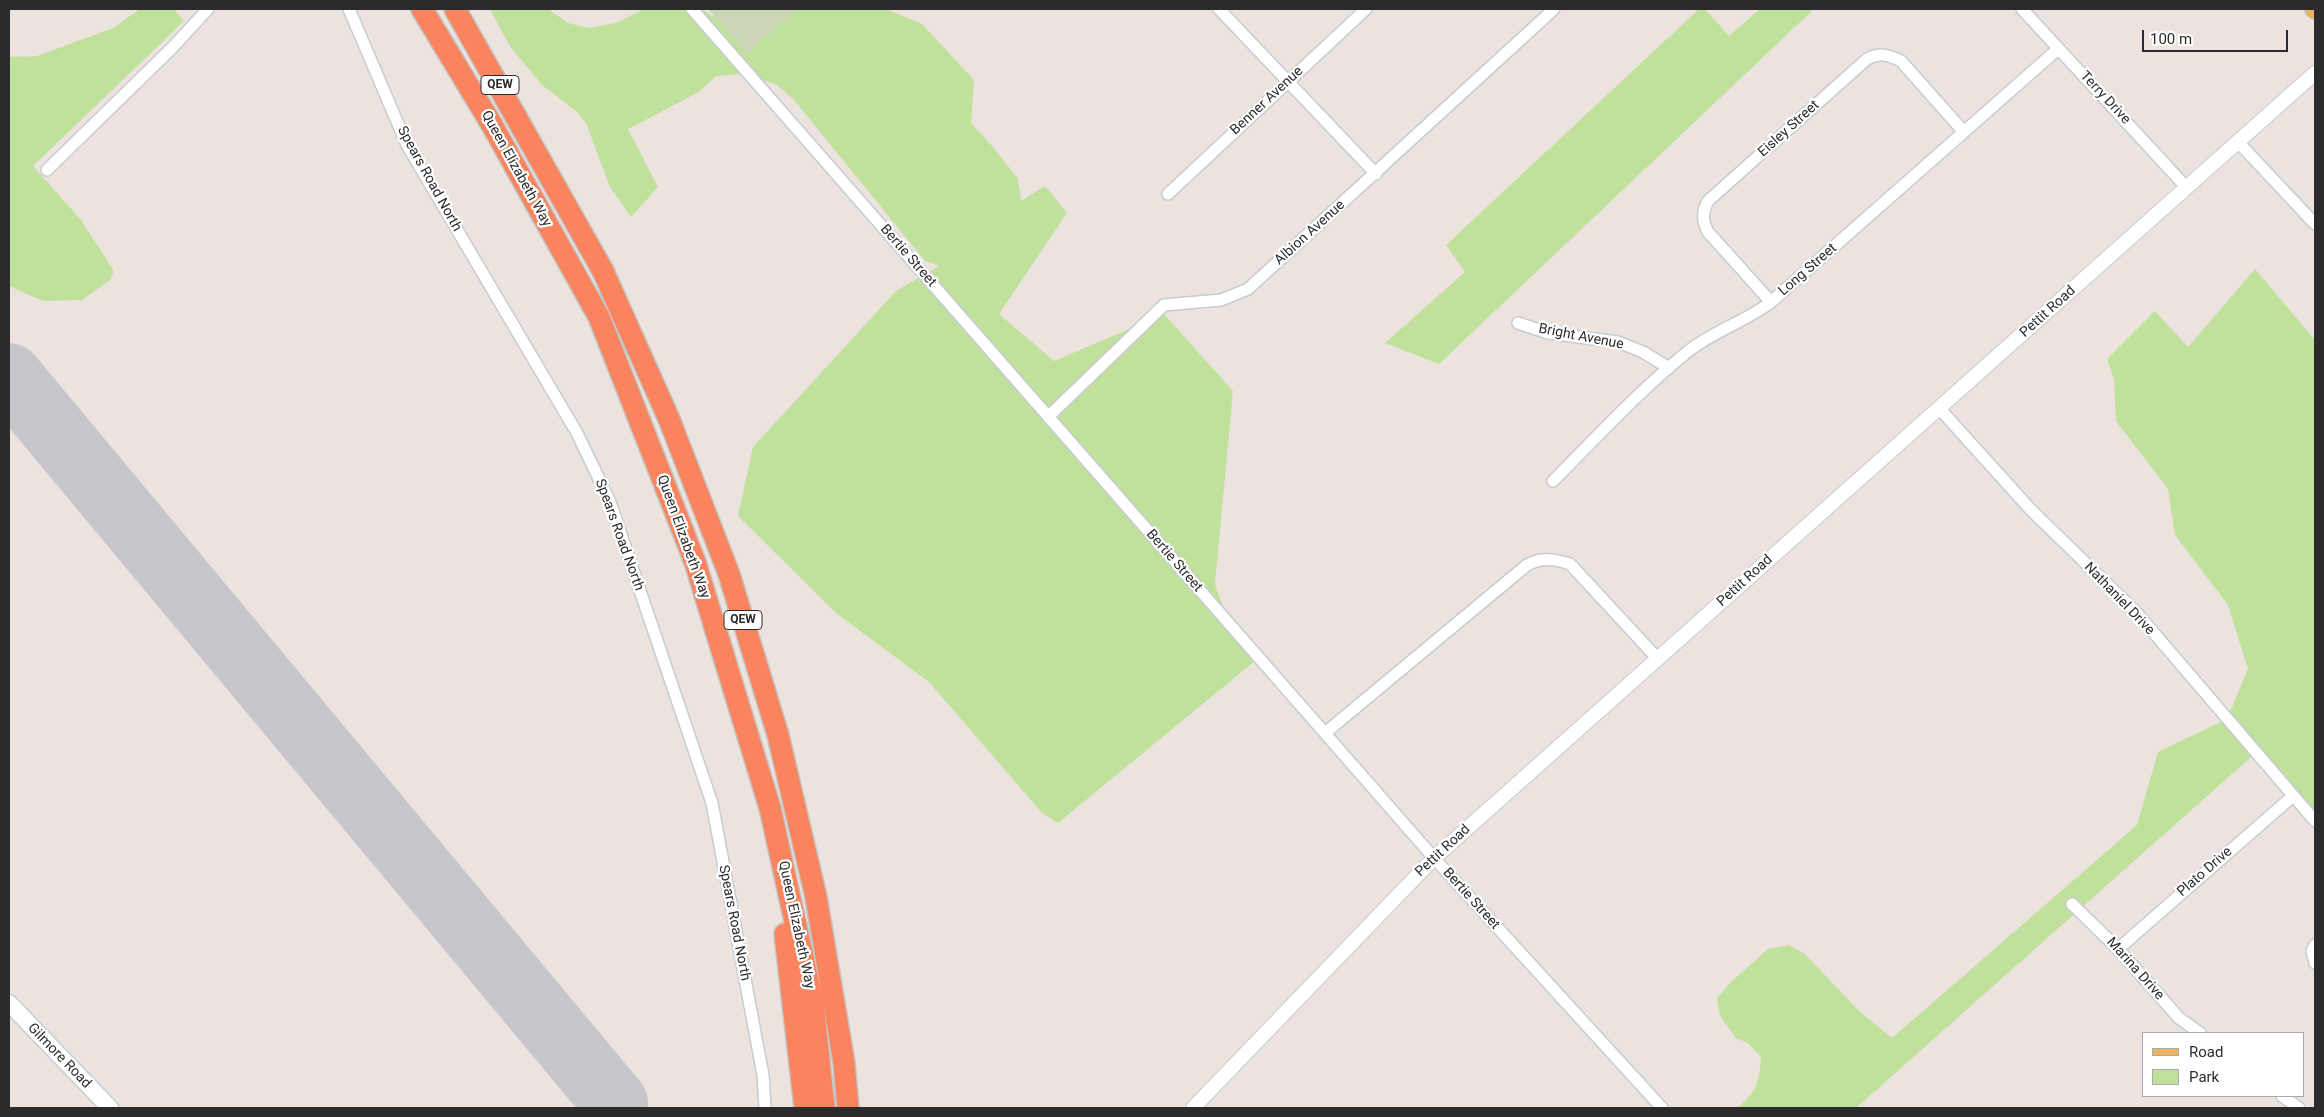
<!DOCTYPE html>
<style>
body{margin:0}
#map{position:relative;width:2324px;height:1117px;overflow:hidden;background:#ece3de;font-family:Roboto,sans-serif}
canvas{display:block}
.frame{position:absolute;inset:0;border:10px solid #2b2b2b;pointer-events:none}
.legend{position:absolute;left:2142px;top:1032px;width:162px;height:65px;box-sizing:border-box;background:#fff;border:1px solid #aaa;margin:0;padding:6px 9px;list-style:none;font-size:15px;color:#2b2b2b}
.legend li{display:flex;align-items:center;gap:10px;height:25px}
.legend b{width:25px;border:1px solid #aaa}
.scale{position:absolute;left:2142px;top:30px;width:146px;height:22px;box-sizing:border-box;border:2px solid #2b2b2b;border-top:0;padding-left:6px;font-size:15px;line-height:18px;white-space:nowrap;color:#2b2b2b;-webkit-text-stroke:4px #fff;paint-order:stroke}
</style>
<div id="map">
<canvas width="2324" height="1117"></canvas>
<div class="frame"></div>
<ul class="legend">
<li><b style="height:6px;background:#ecb363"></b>Road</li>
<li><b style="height:14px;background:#c0e19c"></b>Park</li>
</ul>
<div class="scale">100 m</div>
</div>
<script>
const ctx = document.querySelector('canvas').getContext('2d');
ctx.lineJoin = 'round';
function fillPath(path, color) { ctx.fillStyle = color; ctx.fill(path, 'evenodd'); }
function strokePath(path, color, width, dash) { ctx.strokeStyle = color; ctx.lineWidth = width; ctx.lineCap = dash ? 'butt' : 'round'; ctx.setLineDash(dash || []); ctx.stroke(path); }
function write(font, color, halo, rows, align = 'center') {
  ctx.font = font + ' Roboto,sans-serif'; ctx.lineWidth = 4.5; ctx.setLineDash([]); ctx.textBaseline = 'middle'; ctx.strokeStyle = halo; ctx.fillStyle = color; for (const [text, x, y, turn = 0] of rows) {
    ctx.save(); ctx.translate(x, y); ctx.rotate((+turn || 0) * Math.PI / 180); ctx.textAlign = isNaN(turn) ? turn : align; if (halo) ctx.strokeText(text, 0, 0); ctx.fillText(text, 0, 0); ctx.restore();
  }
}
fillPath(new Path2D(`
 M140 9H174L184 21 33 166 81 220 114 271 110 280 82 300 43 301 9 286V57L37 56 113 28Z
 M490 9H548L568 23 589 28 616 23 644 9H702L712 16 734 21 762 9H886L922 24 974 80 971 123 993 147 1018 179 1021 201 1045 186 1067 213 999 314 1054 361 1164 314 1233 391 1215 584 1226 616 1261 656 1058 823 1042 813 929 682 836 613 738 516 753 447 896 291 939 266 925 261 794 100 776 84 741 74 716 76 699 92 628 129 658 187 631 217 610 187 586 123 577 112 542 85 509 45Z
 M1699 9H1705L1729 36 1760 9H1814L1439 364 1385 343 1465 272 1446 245Z
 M2255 269 2315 340V813L2259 750 1856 1108H1738C1757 1090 1759 1084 1761 1057L1748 1043 1736 1038 1720 1016 1717 998 1731 982 1768 949 1789 945 1805 954 1859 1011 1892 1038 2137 825 2158 752 2227 719 2248 669 2228 605 2175 535 2168 489 2116 421 2114 379 2107 359 2155 311 2188 347Z`), '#c0e19c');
fillPath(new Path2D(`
 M708 9H796L747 54Z`), '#cbd6b6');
strokePath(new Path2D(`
 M9 376 615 1103 609 1108`), '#c6c5ca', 66);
const minor = new Path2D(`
 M349 9 407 145 577 433 610 502 712 803 763 1075 765 1108
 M692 9 1434 858 1662 1108
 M1219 9 1376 174
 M2022 9 2187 188
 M2238 142 2315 224
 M47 170 172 48 208 9
 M1168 194 1366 9
 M1771 302 1708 232C1702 220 1702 212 1708 201L1867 59C1879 52 1889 55 1901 61L1964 132
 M1518 323 1548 333 1618 342 1643 352 1669 368
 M1939 408 2031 510 2136 612 2315 821
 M1048 417 1164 305 1221 300 1248 289 1554 9
 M1553 481C1596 438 1638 392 1686 353 1711 332 1745 322 1771 302L2058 49
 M1325 733 1527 565C1542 557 1554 559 1570 564L1658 659
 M2072 904 2118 949 2179 1018 2200 1033
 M2315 945 2312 951 2315 963
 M2118 949 2293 796
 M2282 1096 2299 1108`);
const tertiary = new Path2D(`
 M1193 1108 1434 858 2315 73`);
const secondary = new Path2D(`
 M9 1003 110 1108`);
const primary = new Path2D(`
 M2314 9 2315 10`);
const motorway = new Path2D(`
 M422 9 492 125 599 317 695 562 770 808 813 1003 824 1108
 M455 9 603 271 669 419 729 574 778 735 816 897 844 1063 848 1108
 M785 934 805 1108`);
strokePath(minor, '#c6cbd4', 14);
strokePath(tertiary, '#c6cbd4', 16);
strokePath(secondary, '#c6cbd4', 19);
strokePath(primary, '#c4c4c4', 20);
strokePath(motorway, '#c4c4c4', 24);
strokePath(minor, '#fff', 11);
strokePath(tertiary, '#fff', 14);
strokePath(secondary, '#fff', 16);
strokePath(primary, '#ecb363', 18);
strokePath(motorway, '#f9845d', 21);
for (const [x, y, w] of [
 [500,85,38],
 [743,620,38]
]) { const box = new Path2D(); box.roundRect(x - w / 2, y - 9.5, w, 19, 4); ctx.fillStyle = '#fff'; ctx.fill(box); strokePath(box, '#2b2b2b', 1); }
write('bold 12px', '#2b2b2b', null, [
 ["QEW",500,85],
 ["QEW",743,620]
]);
write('14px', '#2b2b2b', '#fff', [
 ["Terry Drive",2105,98,47],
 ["Benner Avenue",1267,101,-43],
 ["Eisley Street",1789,129,-42],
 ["Queen Elizabeth Way",516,169,61],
 ["Spears Road North",429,179,61],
 ["Albion Avenue",1310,233,-42],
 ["Bertie Street",908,256,49],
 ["Long Street",1808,270,-41],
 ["Pettit Road",2048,312,-42],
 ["Bright Avenue",1581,337,11],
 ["Spears Road North",619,535,70],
 ["Queen Elizabeth Way",683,537,70],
 ["Bertie Street",1174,561,49],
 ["Pettit Road",1745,581,-42],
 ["Nathaniel Drive",2119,599,46],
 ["Pettit Road",1443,851,-43],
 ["Plato Drive",2205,872,-41],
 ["Bertie Street",1471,899,48],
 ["Spears Road North",734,923,79],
 ["Queen Elizabeth Way",796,925,78],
 ["Marina Drive",2135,969,48],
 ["Gilmore Road",59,1056,46]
]);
</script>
